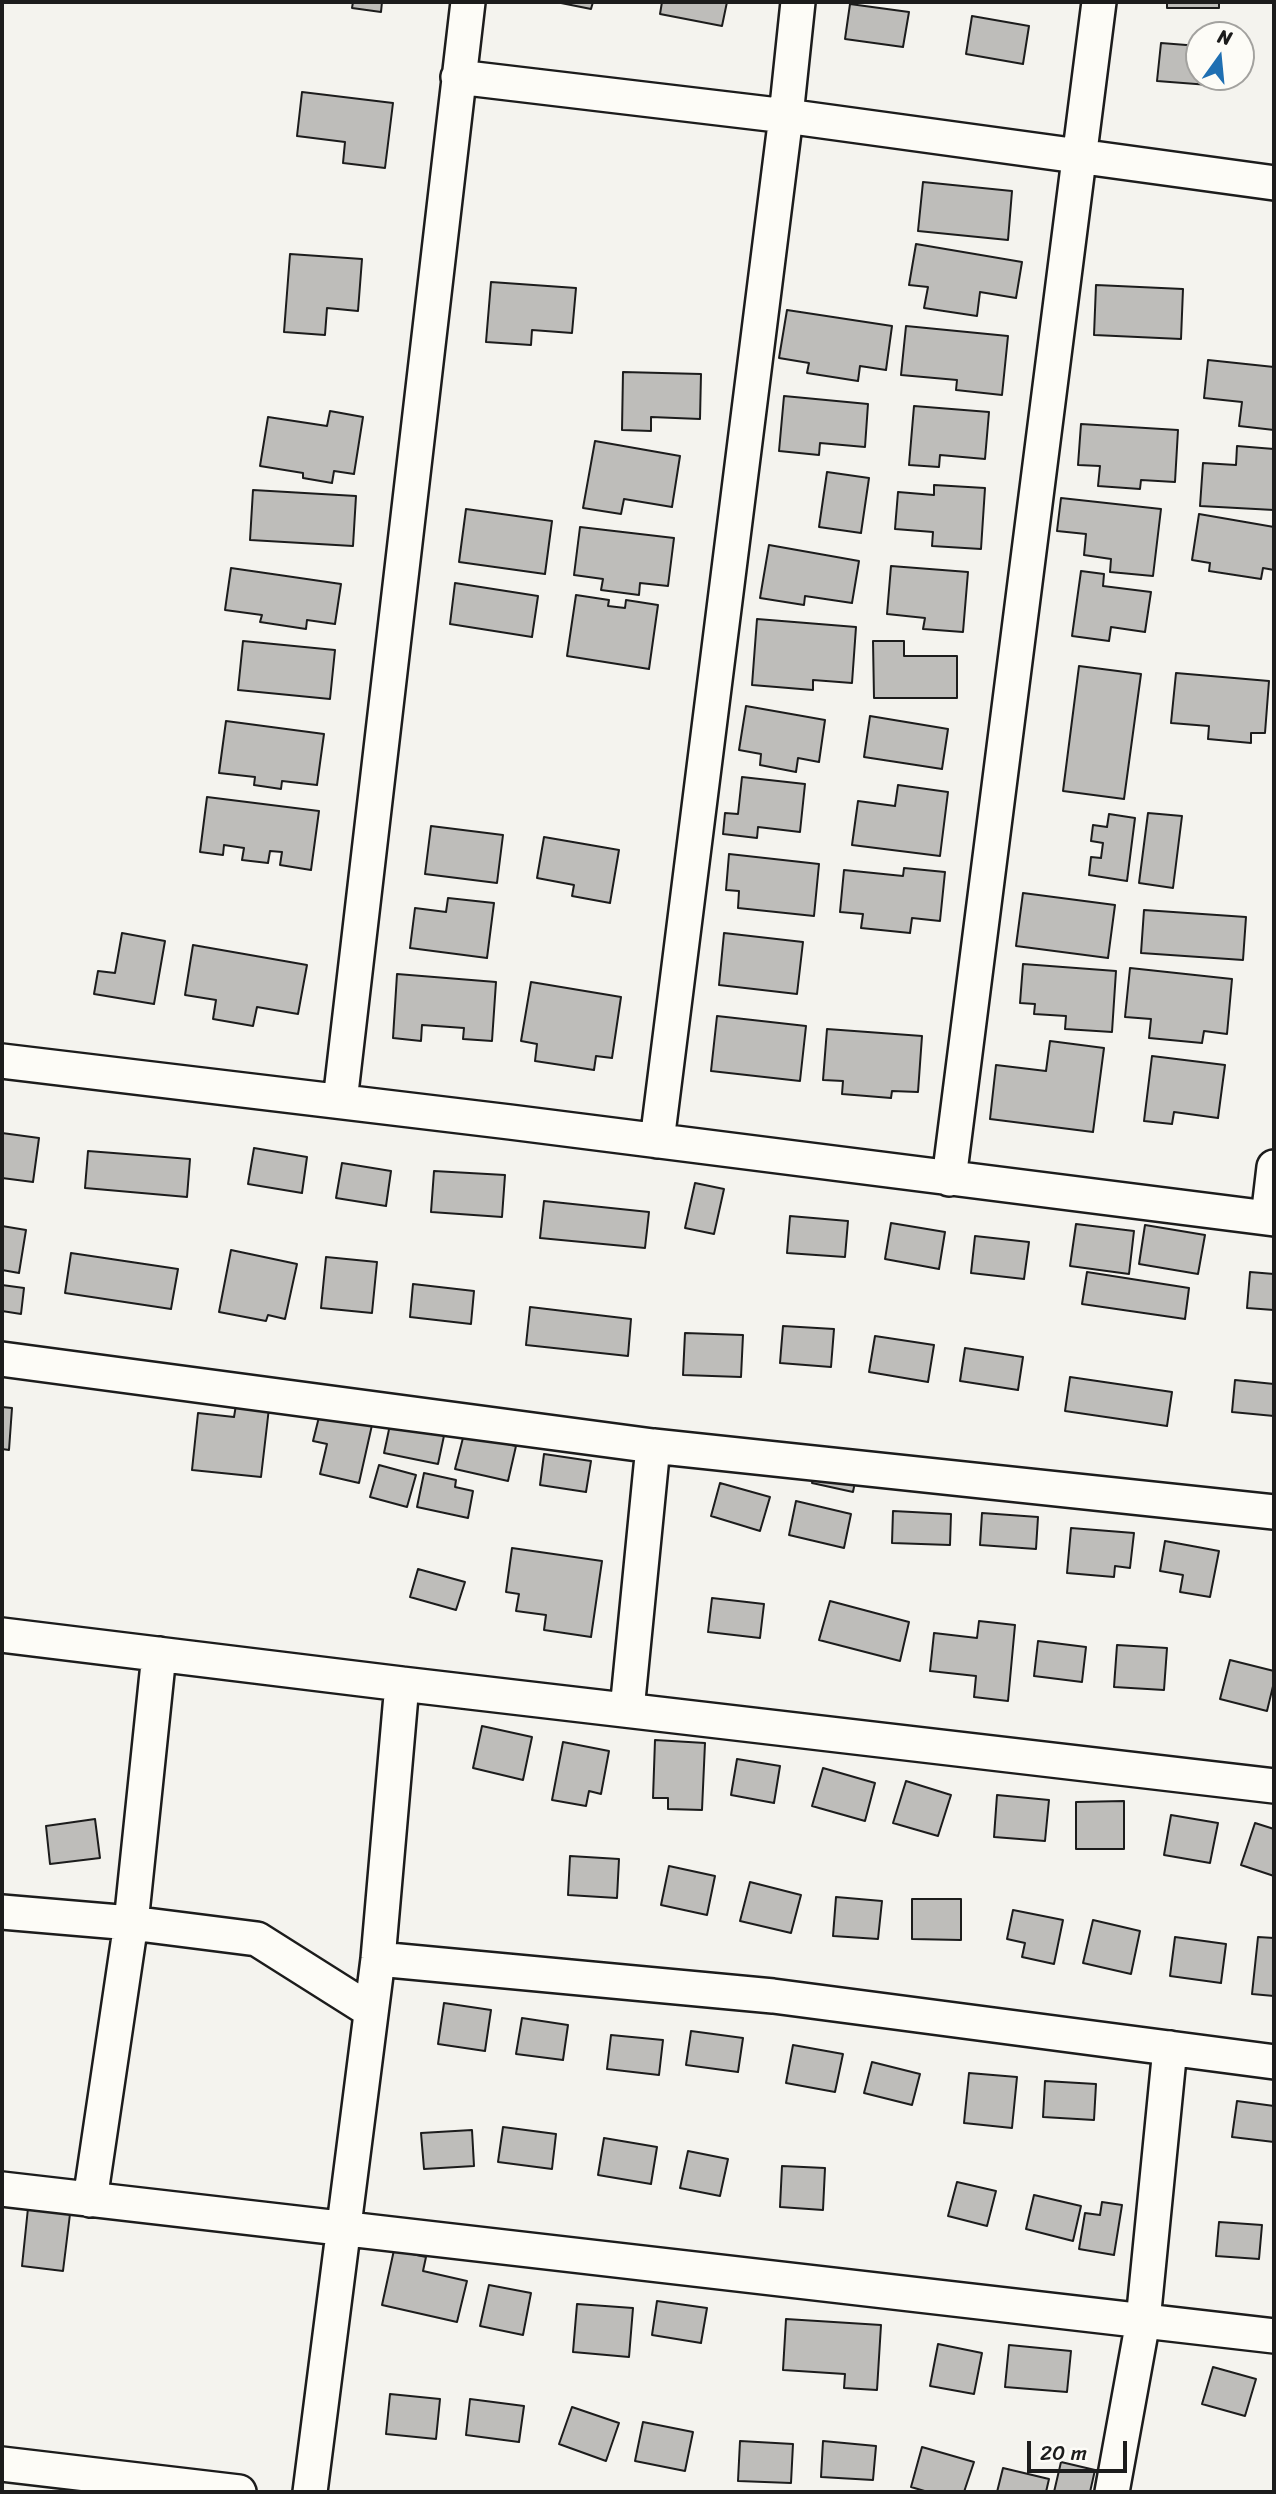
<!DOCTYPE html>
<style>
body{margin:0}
#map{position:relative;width:1276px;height:2494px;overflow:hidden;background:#f4f3ee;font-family:Sriracha,sans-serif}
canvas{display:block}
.frame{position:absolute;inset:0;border:4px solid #1c1c1c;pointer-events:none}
.north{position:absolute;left:1185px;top:21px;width:70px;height:70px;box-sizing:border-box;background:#fdfcf7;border:2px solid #a3a29f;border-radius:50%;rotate:15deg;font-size:19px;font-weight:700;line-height:28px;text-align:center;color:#1c1c1c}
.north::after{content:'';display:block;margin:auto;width:24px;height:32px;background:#1f6fb2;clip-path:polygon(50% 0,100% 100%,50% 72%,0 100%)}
.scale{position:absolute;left:1027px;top:2441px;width:100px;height:32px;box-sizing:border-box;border:4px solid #1c1c1c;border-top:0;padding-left:9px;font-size:21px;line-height:24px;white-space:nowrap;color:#1c1c1c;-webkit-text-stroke:5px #fdfcf7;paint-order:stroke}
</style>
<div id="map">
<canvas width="1276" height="2494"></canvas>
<div class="frame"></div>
<div class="north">N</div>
<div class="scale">20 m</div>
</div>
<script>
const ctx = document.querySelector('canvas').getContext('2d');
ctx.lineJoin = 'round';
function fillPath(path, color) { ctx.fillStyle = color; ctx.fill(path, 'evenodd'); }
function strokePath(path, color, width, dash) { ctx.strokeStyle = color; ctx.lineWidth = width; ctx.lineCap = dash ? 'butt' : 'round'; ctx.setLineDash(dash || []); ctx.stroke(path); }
const building = new Path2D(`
 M353 2H382L381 12 352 8Z
 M556 2H593L591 9Z
 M662 2H727L722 26 660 14Z
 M1167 2H1219V8H1167Z
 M850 4 909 12 903 47 845 39Z
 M972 16 1029 26 1023 64 966 54Z
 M1161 43 1199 46V77H1210L1209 85 1157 81Z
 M302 92 393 103 385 168 343 163 345 142 297 136Z
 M923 182 1012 191 1008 240 918 231Z
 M916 244 1022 262 1016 298 980 292 977 316 924 308 928 287 909 285Z
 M290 254 362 259 358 311 327 308 325 335 284 332Z
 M491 282 576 288 572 333 532 330 531 345 486 342Z
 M1096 285 1183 289 1181 339 1094 335Z
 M787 310 892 326 886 370 860 366 858 381 807 373 809 363 779 358Z
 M906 326 1008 336 1002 395 956 390 957 380 901 375Z
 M1208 360 1274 367V430L1239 426 1242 402 1204 398Z
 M623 372 701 374 700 419 651 417V431L622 430Z
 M784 396 868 404 865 447 820 443 819 455 779 451Z
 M914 406 989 412 985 459 940 455 939 467 909 465Z
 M330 411 363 417 354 474 334 471 332 483 303 478V473L260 466 268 417 327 426Z
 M1081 424 1178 430 1175 482 1141 480 1140 489 1098 486 1100 466 1078 465Z
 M595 441 680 456 672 507 624 499 621 514 583 508Z
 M1237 446 1274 449V510L1200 506 1203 463 1236 465Z
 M827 472 869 478 861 533 819 527Z
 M934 485 985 488 981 549 932 546 933 532 895 529 898 492 934 495Z
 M253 490 356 496 353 546 250 540Z
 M1061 498 1161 509 1153 576 1110 572 1111 559 1084 555 1086 534 1057 531Z
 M466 509 552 521 545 574 459 562Z
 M1199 514 1274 527V570L1263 568 1261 579 1209 571 1210 563 1192 560Z
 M580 527 674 538 668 586 640 583 639 595 601 590 603 579 574 575Z
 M769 545 859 561 852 603 805 596 804 605 760 598Z
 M891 566 968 572 963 632 923 629 925 618 887 614Z
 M231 568 341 584 335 624 307 620 306 629 260 622 262 615 225 610Z
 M1081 571 1104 574 1103 586 1151 592 1145 632 1111 627 1109 641 1072 636Z
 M455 583 538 596 532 637 450 624Z
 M576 595 609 600 608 606 625 608 626 600 658 605 649 669 567 656Z
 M757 619 856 627 852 683 813 680V690L752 685Z
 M243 641 335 650 330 699 238 690Z
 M873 641H904V656H957V698H874Z
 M1079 666 1141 674 1124 799 1063 791Z
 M1176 673 1269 681 1265 733H1251V743L1208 739 1209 726 1171 723Z
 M746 706 825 720 819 762 798 758 796 772 760 765 761 754 739 750Z
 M870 716 948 729 942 769 864 757Z
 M226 721 324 734 317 785 282 781 281 789 254 785 255 777 219 773Z
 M742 777 805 784 800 832 758 827 757 838 723 834 725 813 738 814Z
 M898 785 948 792 940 856 852 845 858 801 895 806Z
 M207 797 319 811 311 870 280 865 282 852 270 851 268 863 242 860 244 848 224 845 223 855 200 852Z
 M1148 813 1182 816 1173 888 1139 883Z
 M1109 814 1135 818 1127 881 1089 875 1091 857 1101 858 1103 843 1091 841 1093 825 1107 827Z
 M431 826 503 835 497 883 425 874Z
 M544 837 619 850 610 903 572 896 574 885 537 878Z
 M729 854 819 864 814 916 738 908 739 891 726 890Z
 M904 868 945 872 940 921 912 918 910 933 861 928 863 914 840 912 844 870 903 876Z
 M1023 893 1115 905 1108 958 1016 946Z
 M448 898 494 903 487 958 410 948 415 908 446 912Z
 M1144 910 1246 917 1243 960 1141 953Z
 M122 933 165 941 154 1004 94 994 98 971 115 973Z
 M724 933 803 942 797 994 719 985Z
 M193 945 307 965 298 1014 257 1007 253 1026 213 1019 216 1000 185 995Z
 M1023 964 1116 971 1112 1032 1065 1029 1066 1016 1034 1014 1035 1004 1020 1003Z
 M1130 968 1232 979 1227 1034 1204 1031 1202 1043 1149 1038 1151 1019 1125 1017Z
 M397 974 496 982 492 1041 463 1039 464 1028 422 1025 421 1041 393 1038Z
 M531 982 621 997 612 1058 596 1056 594 1070 535 1061 537 1044 521 1041Z
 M717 1016 806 1026 800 1081 711 1071Z
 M827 1029 922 1036 918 1092 892 1091 891 1098 842 1094 843 1081 823 1080Z
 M1050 1041 1104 1048 1093 1132 990 1119 996 1065 1046 1071Z
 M1152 1056 1225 1065 1218 1118 1174 1112 1172 1124 1144 1121Z
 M2 1133 39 1138 33 1182 2 1178Z
 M254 1148 307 1157 302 1193 248 1184Z
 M88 1151 190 1159 187 1197 85 1188Z
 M342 1163 391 1171 386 1206 336 1198Z
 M434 1171 505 1175 502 1217 431 1212Z
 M695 1183 724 1189 714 1234 685 1228Z
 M544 1201 649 1212 645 1248 540 1238Z
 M790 1216 848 1221 845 1257 787 1253Z
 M891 1223 945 1232 939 1269 885 1259Z
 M1076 1224 1134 1231 1129 1274 1070 1266Z
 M1145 1225 1205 1235 1198 1274 1139 1264Z
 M2 1226 26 1230 19 1273 2 1270Z
 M975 1236 1029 1242 1024 1279 971 1273Z
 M231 1250 297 1264 285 1319 268 1315 266 1321 219 1312Z
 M71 1253 178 1269 171 1309 65 1293Z
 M326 1257 377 1262 372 1313 321 1308Z
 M1087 1272 1189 1288 1185 1319 1082 1304Z
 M1250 1272 1274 1274V1310L1247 1308Z
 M413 1284 474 1291 471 1324 410 1317Z
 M2 1285 24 1288 21 1314 2 1311Z
 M530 1307 631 1319 628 1356 526 1345Z
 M783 1326 834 1329 831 1367 780 1363Z
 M685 1333 743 1335 741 1377 683 1375Z
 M875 1336 934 1345 928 1382 869 1372Z
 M965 1348 1023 1357 1018 1390 960 1381Z
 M1070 1377 1172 1392 1167 1426 1065 1411Z
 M1235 1380 1274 1384V1416L1232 1412Z
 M236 1405 269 1408 261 1477 192 1470 198 1413 234 1417Z
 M2 1407 12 1408 9 1450 2 1449Z
 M320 1413 372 1425 359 1483 320 1474 327 1444 313 1441Z
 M391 1420 445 1431 438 1464 384 1453Z
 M464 1434 516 1446 508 1481 455 1469Z
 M544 1454 591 1461 586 1492 540 1485Z
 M816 1464 857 1472 853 1492 812 1483Z
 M379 1465 416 1475 407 1507 370 1497Z
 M424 1473 456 1480 455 1487 473 1491 468 1518 417 1507Z
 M720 1483 770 1497 760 1531 711 1516Z
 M796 1501 851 1514 844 1548 789 1535Z
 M893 1511 951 1514 950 1545 892 1543Z
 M982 1513 1038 1517 1036 1549 980 1545Z
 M1071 1528 1134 1533 1130 1568 1115 1566 1114 1577 1067 1573Z
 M1165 1541 1219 1551 1210 1597 1180 1592 1183 1575 1160 1571Z
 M512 1548 602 1561 591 1637 544 1630 546 1615 516 1611 519 1594 506 1592Z
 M418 1569 465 1582 456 1610 410 1597Z
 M712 1598 764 1604 760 1638 708 1632Z
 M830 1601 909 1622 900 1661 819 1640Z
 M979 1621 1015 1625 1008 1701 974 1697 976 1676 930 1671 934 1633 977 1638Z
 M1038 1641 1086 1647 1082 1682 1034 1676Z
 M1117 1645 1167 1648 1164 1690 1114 1687Z
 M1230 1660 1274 1671V1682L1267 1711 1220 1699Z
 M482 1726 532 1737 523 1780 473 1768Z
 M655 1740 705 1743 702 1810 668 1809V1798H653Z
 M563 1742 609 1751 601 1794 589 1791 586 1806 552 1800Z
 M737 1759 780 1766 774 1803 731 1795Z
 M823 1768 875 1783 865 1821 812 1806Z
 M906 1781 951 1795 938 1836 893 1823Z
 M997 1795 1049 1800 1045 1841 994 1837Z
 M1124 1801V1849H1076V1802Z
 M1171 1815 1218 1823 1210 1863 1164 1855Z
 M95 1819 100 1858 50 1864 46 1826Z
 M1255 1823 1274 1829V1876L1241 1865Z
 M570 1856 619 1859 617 1898 568 1895Z
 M669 1866 715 1876 707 1915 661 1905Z
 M750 1882 801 1895 791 1933 740 1921Z
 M836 1897 882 1901 878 1939 833 1936Z
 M912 1899H961V1940L912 1939Z
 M1013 1910 1063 1920 1054 1964 1022 1957 1025 1943 1007 1939Z
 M1093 1920 1140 1931 1131 1974 1083 1963Z
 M1175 1937 1226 1944 1221 1983 1170 1976Z
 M1258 1937 1274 1938V1996L1252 1994Z
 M444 2003 491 2010 485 2051 438 2044Z
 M522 2018 568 2025 563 2060 516 2054Z
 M691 2031 743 2038 738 2072 686 2065Z
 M611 2035 663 2040 659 2075 607 2069Z
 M793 2045 843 2054 835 2092 786 2083Z
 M872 2062 920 2074 912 2105 864 2093Z
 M969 2073 1017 2077 1012 2128 964 2123Z
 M1045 2081 1096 2084 1094 2120 1043 2117Z
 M1237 2101 1274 2106V2142L1232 2137Z
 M503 2127 556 2134 552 2169 498 2162Z
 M472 2130 474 2166 424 2169 421 2133Z
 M604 2138 657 2147 651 2184 598 2175Z
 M688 2151 728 2159 720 2196 680 2188Z
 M782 2166 825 2168 823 2210 780 2207Z
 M957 2182 996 2191 987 2226 948 2216Z
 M1034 2195 1081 2206 1073 2241 1026 2229Z
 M1102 2202 1122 2205 1114 2255 1079 2249 1085 2213 1100 2215Z
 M28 2208 70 2214 63 2271 22 2266Z
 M1219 2222 1262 2225 1259 2259 1216 2256Z
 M394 2250 426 2257 423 2271 467 2281 457 2322 382 2305Z
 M489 2285 531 2293 523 2335 480 2326Z
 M657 2301 707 2308 701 2343 652 2335Z
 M577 2304 633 2308 629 2357 573 2352Z
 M786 2319 881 2325 877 2390 844 2388 845 2374 783 2370Z
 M938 2344 982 2353 974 2394 930 2386Z
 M1009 2345 1071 2351 1067 2392 1005 2387Z
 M1213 2367 1256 2379 1245 2416 1202 2404Z
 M390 2394 440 2399 436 2439 386 2434Z
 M470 2399 524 2406 519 2442 466 2435Z
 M572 2407 619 2423 606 2461 559 2444Z
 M643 2422 693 2432 685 2471 635 2461Z
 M740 2441 793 2444 791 2483 738 2481Z
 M823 2441 876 2446 873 2480 821 2477Z
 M922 2447 974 2462 964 2492H928L911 2487Z
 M1061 2462 1095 2470 1090 2492H1054Z
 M1003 2468 1049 2479 1046 2492H997Z`);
fillPath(building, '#bebdba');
strokePath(building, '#1c1c1c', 2);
const minor = new Path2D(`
 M458 77 786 116 1274 183
 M2 1061 510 1122 1274 1219
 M340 1101 468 2
 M657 1141 786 116 798 2
 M949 1179 1099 2
 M1268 1218 1274 1167
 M2 1359 653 1446 1274 1512
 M2 1635 402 1684 378 1959 310 2492
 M402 1684 1274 1786
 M627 1710 653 1446
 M2 1912 131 1923 257 1939 371 2011
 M378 1959 773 1996 1274 2062
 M2 2189 1274 2336
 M90 2200 131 1923 159 1654
 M2 2464 239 2492
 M1112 2492 1143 2321 1170 2048`);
strokePath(minor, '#1c1c1c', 38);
strokePath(minor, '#fdfcf7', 33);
</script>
